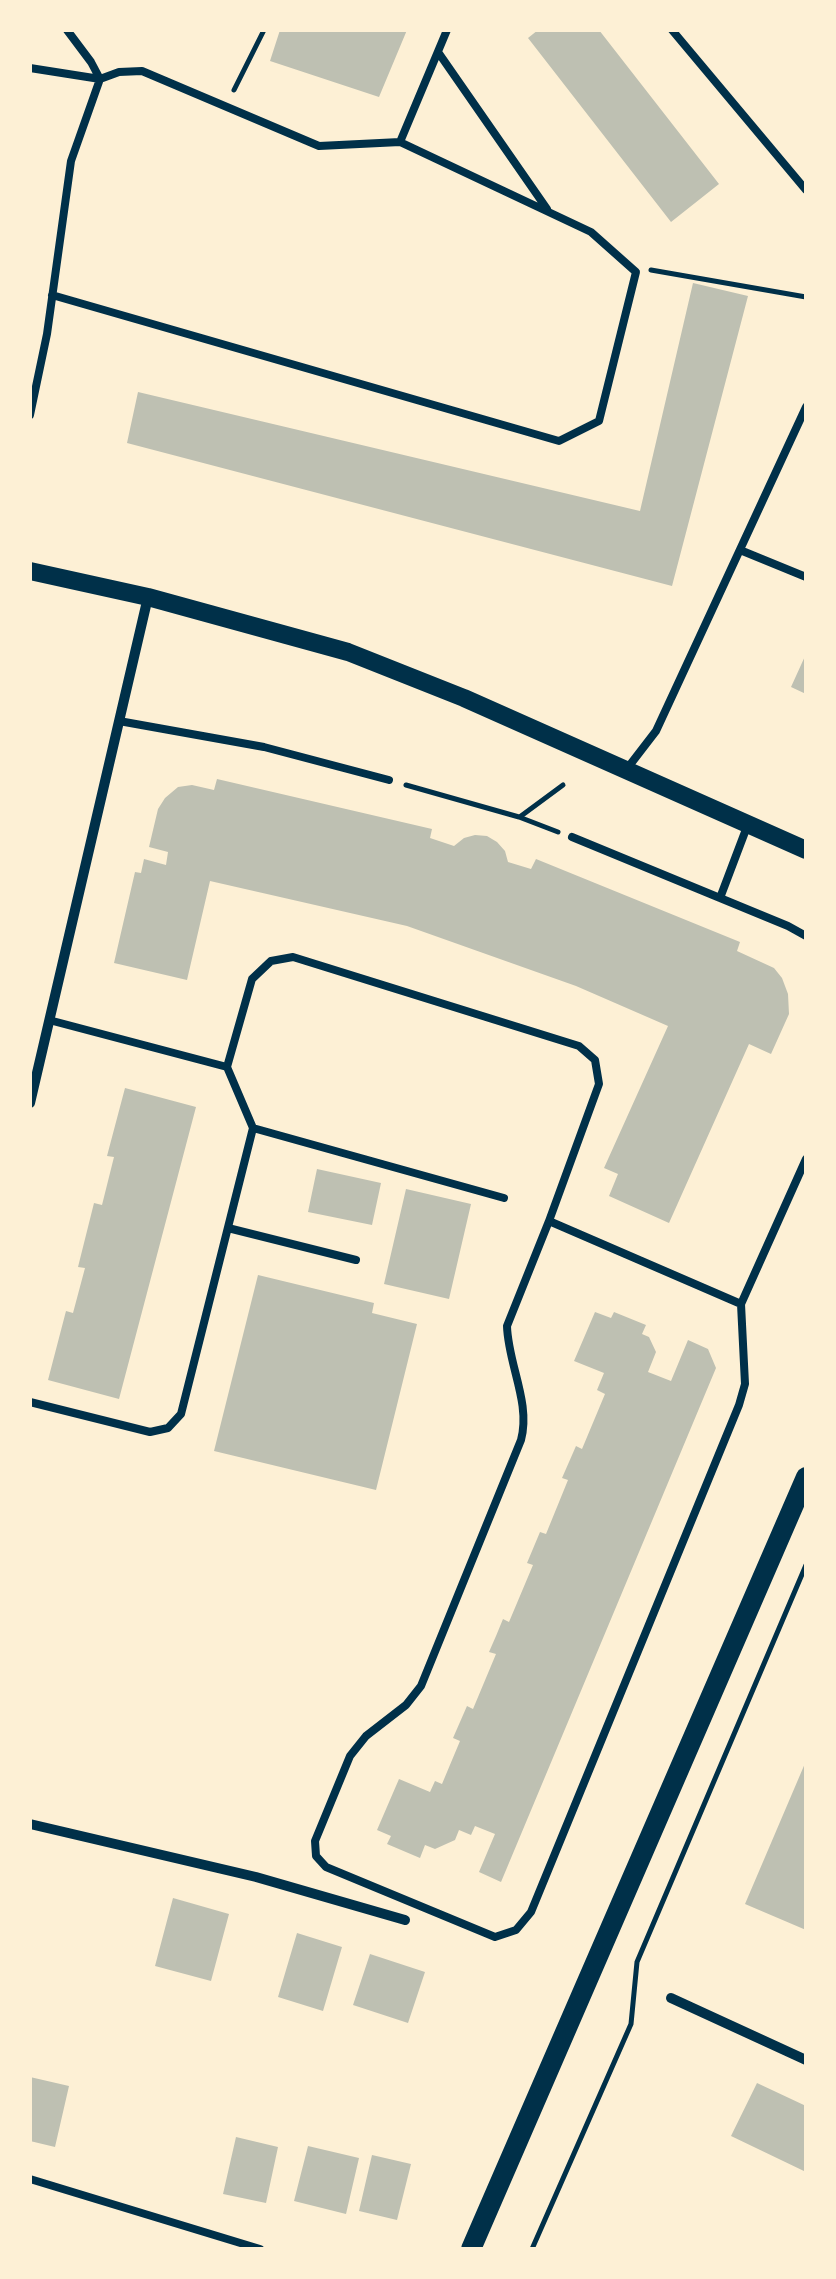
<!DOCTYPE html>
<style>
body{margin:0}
#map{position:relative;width:836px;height:2279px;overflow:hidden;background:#fdf0d5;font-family:"Noto Sans",sans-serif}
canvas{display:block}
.frame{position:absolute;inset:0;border:32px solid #fdf0d5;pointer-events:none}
</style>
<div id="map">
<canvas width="836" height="2279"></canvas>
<div class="frame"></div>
</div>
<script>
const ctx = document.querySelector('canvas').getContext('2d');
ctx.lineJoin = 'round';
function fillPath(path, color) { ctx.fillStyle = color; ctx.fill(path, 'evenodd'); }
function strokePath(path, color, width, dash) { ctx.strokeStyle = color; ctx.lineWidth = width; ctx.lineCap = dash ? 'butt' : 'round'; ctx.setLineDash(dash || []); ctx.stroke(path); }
fillPath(new Path2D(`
 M280 30H407L379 97 270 61Z
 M538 30H599L719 184 671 222 528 38Z
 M693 283 748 296 672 586 127 443 138 392 640 511Z
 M806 654V694L791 687Z
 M217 779 432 829 430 838 454 846 464 838 475 835 487 836 497 842 505 851 508 862 531 869 536 859 740 942 737 951 774 968 782 978 788 994 789 1014 771 1054 749 1044 669 1223 609 1196 618 1174 604 1168 668 1026 576 986 407 926 210 881 187 980 114 963 135 872 141 873 144 859 166 865 168 852 149 847 158 809 165 798 178 787 192 785 214 790Z
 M125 1088 196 1107 119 1399 48 1380 66 1311 73 1313 85 1268 78 1267 94 1203 102 1205 114 1157 107 1156Z
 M317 1169 381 1183 372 1225 308 1212Z
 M406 1189 471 1204 449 1299 384 1284Z
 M258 1275 374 1303 372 1313 417 1324 376 1490 214 1451Z
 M595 1312 611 1318 614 1312 646 1325 642 1334 649 1337 656 1352 648 1372 671 1381 688 1340 708 1349 716 1368 501 1882 479 1872 495 1834 475 1826 471 1835 459 1830 455 1840 435 1849 425 1845 420 1858 387 1844 391 1836 377 1830 399 1779 430 1792 435 1781 442 1784 460 1741 453 1738 467 1706 473 1709 496 1654 489 1652 496 1636 503 1619 509 1622 533 1565 527 1563 540 1532 546 1534 568 1480 562 1478 576 1446 582 1449 605 1394 597 1390 604 1373 574 1361Z
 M806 1761V1930L745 1904Z
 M173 1898 229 1914 211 1981 155 1966Z
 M297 1933 342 1947 323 2011 278 1997Z
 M370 1954 425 1972 408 2023 353 2005Z
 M30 2077 69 2086 55 2147 30 2141Z
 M757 2083 806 2106V2172L731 2136Z
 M236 2137 278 2147 266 2203 223 2194Z
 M308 2146 359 2158 346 2214 294 2201Z
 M372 2155 411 2164 397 2220 359 2211Z`), '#bec0b2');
strokePath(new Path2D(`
 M234 90 264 30
 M651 270 806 297
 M406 785 519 817 558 832
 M521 816 563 785
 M532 2249 631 2024 637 1962 806 1565`), '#003049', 5);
strokePath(new Path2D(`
 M672 30 806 190
 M438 52 547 209
 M30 68 100 79 91 62 67 30
 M52 295 559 441 599 421 636 272 591 232 400 142
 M30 415 47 334 71 161 100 79 119 72 142 71 319 146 400 142 447 30
 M740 550 806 577
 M119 721 264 747 389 780
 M626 770 656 731 806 407
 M572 837 720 898 748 824
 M720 898 788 926 806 936
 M49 1020 227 1067 252 979 271 961 293 957 579 1046 595 1060 599 1084 549 1221 741 1304 806 1159
 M253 1128 504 1198
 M549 1221 507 1326C508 1364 531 1403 521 1440L421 1686 406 1705 366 1736 350 1756 315 1841 316 1856 326 1867 495 1937 516 1930 531 1912 739 1405 745 1384 741 1304
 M228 1228 356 1260
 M30 1402 150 1432 168 1428 181 1414 253 1128 227 1067
 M30 2179 260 2249`), '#003049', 8);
strokePath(new Path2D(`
 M30 1103 148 597
 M30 1824 256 1877 405 1920
 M671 1998 806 2060`), '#003049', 10);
strokePath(new Path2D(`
 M30 571 148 597 348 652 464 698 806 850`), '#003049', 18);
strokePath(new Path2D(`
 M471 2249 806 1477`), '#003049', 20);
</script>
